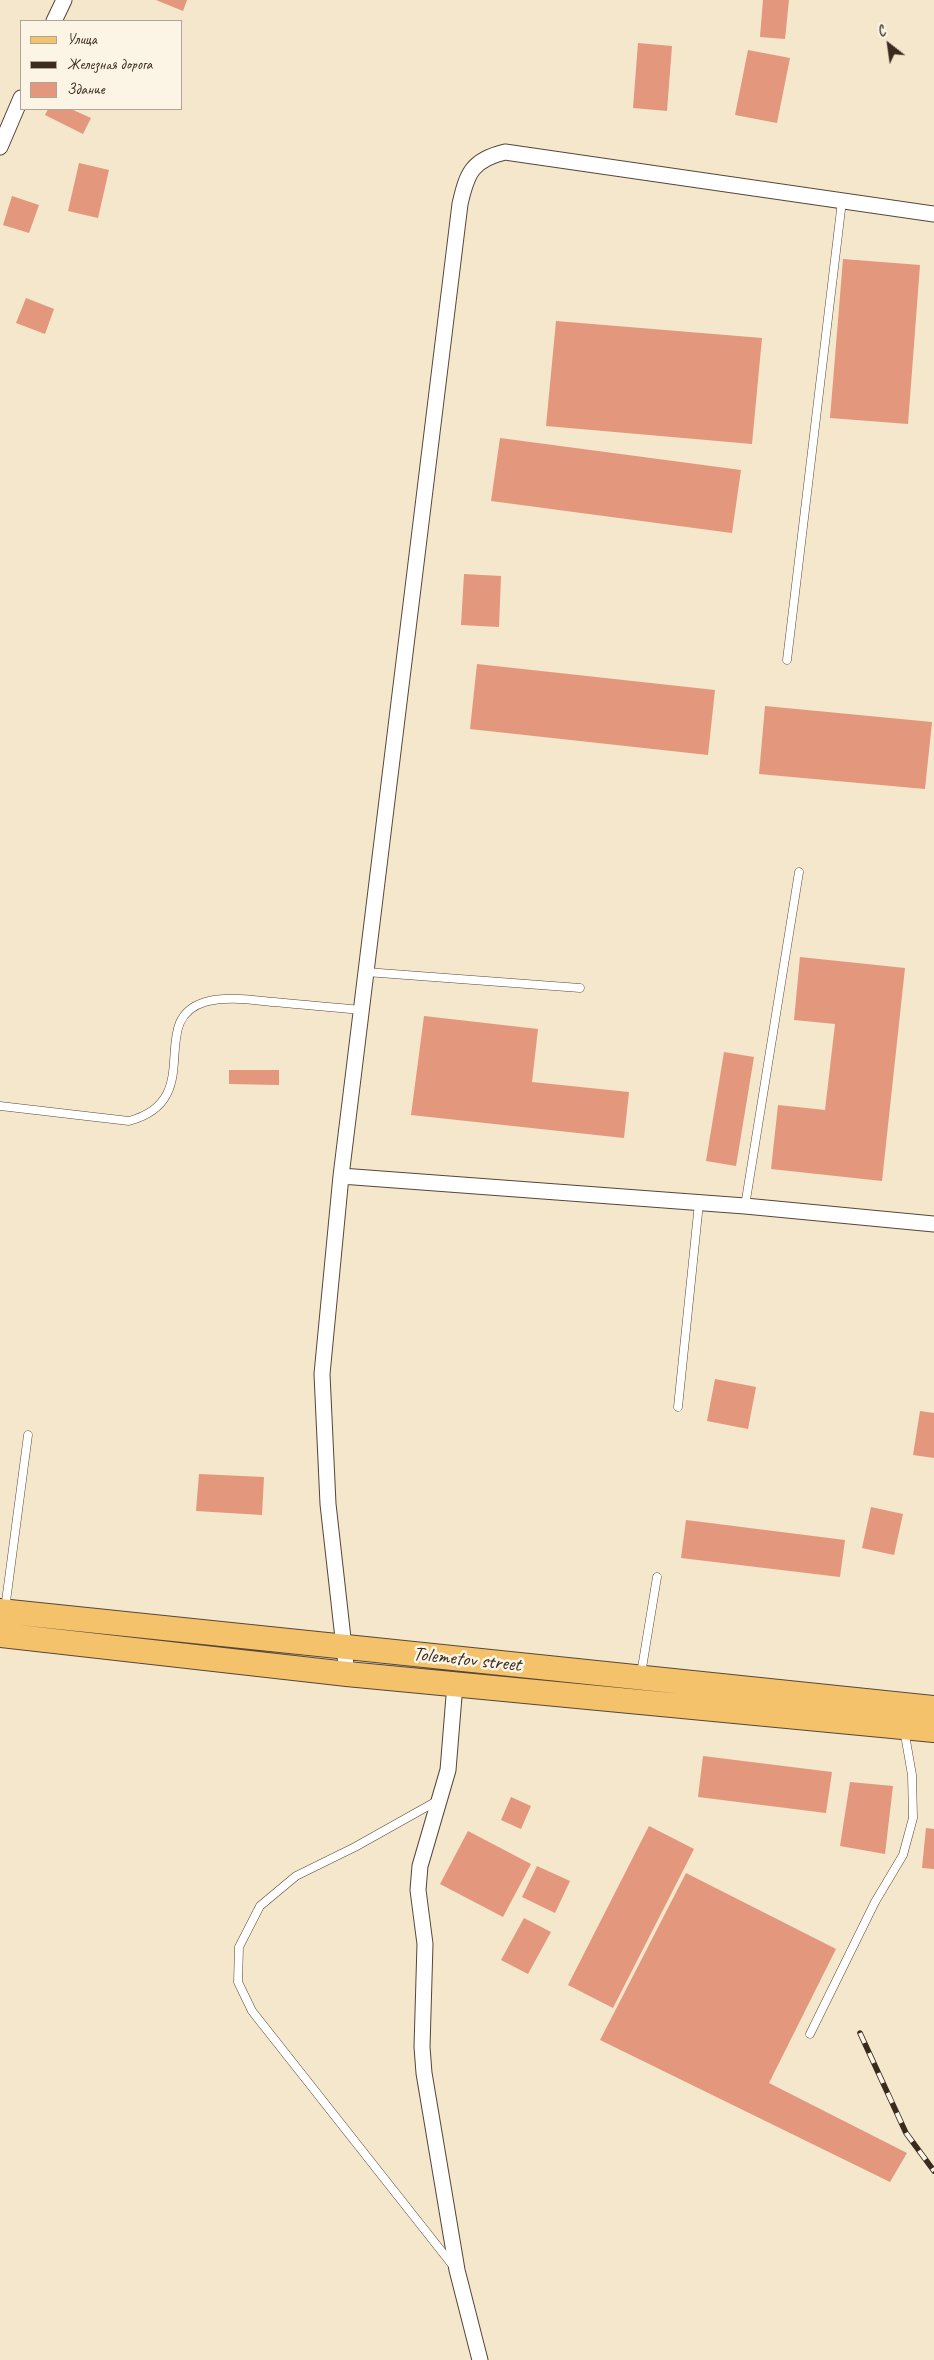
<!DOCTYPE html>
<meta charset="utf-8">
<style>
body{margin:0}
#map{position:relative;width:934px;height:2360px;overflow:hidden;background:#f4e7cc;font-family:Caveat,sans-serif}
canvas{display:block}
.legend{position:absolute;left:20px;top:20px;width:162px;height:90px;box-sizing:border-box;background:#fcf5e5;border:1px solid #afa495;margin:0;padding:6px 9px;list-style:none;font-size:15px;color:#3b2a1e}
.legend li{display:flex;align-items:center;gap:10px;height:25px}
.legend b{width:25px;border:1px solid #afa495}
.north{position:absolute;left:864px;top:20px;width:50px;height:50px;-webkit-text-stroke:4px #fcf5e5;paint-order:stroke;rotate:330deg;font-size:14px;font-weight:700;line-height:20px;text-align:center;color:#3b2a1e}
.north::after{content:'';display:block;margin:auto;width:18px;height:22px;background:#3b2a1e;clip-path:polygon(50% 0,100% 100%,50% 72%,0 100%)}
</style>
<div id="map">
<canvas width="934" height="2360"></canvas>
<ul class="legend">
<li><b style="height:6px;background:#f4c26a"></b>Улица</li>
<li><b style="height:6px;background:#3b2a1e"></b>Железная дорога</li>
<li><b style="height:14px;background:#e3977c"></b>Здание</li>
</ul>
<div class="north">С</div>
</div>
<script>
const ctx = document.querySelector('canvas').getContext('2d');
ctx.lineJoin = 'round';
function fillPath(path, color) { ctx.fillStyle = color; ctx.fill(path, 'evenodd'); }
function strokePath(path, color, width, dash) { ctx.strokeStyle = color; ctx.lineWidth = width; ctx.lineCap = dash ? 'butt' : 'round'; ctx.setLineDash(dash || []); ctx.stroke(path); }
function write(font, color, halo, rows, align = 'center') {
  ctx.font = font + ' Caveat,sans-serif'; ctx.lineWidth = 5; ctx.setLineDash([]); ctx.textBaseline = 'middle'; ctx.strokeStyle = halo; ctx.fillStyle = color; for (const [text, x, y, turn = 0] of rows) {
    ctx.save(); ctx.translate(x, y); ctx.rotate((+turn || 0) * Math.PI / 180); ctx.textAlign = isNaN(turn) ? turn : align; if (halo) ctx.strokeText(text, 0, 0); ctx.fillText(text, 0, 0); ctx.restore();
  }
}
fillPath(new Path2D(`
 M156 0H187L183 11Z
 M763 0H789L785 39 760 37Z
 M638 43 672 46 667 111 633 108Z
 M748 50 790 58 777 123 735 115Z
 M48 109H71L91 118 83 134 45 115Z
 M79 163 109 170 98 218 68 211Z
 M12 196 39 205 29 233 3 225Z
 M843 259 920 265 908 424 830 418Z
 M26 298 54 309 45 334 16 323Z
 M556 321 762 338 752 444 546 426Z
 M500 438 741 470 732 533 491 501Z
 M464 574 501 576 499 627 461 625Z
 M477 664 715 690 708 755 470 729Z
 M765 706 932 722 925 789 759 774Z
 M800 957 905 968 882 1181 771 1169 778 1105 825 1110 835 1024 794 1020Z
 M424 1016 538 1029 532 1082 629 1092 624 1138 411 1115Z
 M724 1052 754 1057 736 1166 706 1161Z
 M229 1070H279V1085L229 1084Z
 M715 1379 756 1387 748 1429 707 1421Z
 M920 1411 934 1413V1458L913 1455Z
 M199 1474 264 1477 262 1515 196 1511Z
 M871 1507 903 1514 894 1555 862 1548Z
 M686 1520 845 1540 840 1577 681 1558Z
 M703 1756 832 1772 826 1813 698 1797Z
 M850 1782 893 1786 885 1854 840 1846Z
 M511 1797 531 1806 521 1829 501 1820Z
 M649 1826 694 1849 613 2008 568 1985Z
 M926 1828 934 1829V1869L922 1868Z
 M468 1831 531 1864 503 1917 440 1884Z
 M537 1866 570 1881 555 1913 522 1897Z
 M686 1873 836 1949 769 2083 907 2153 890 2182 600 2040Z
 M524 1918 551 1932 528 1974 501 1960Z`), '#e3977c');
const service = new Path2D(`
 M787 660 842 201
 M366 972 580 988
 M0 1106 129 1121C208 1100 145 1020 205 1002 227 996 251 1000 274 1002 303 1005 332 1007 361 1010
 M745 1206 799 872
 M678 1407 699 1203
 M5 1609 28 1435
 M641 1674 657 1577
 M437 1801 355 1847 296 1876 260 1906 239 1947 238 1982 252 2011 454 2267
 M810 2034 875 1902 903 1855 913 1818 912 1775 904 1729`);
const minor = new Path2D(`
 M54 21 64 0
 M0 147 21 98
 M341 1176 745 1206 934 1224
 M347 1674 328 1504 322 1374 341 1176 460 204C467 173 472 160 505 152L934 214
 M455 1684 448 1770 420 1866 418 1890 425 1944 422 2047 424 2073 457 2270 480 2360`);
const primary = new Path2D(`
 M0 1611 934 1708
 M0 1635 347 1674 934 1730`);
strokePath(service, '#574638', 9);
strokePath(minor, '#574638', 17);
strokePath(primary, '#574638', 26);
strokePath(service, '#fff', 8);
strokePath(minor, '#fff', 15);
strokePath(primary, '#f4c26a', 24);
const rail = new Path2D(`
 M860 2033 906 2133 934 2171`);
strokePath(rail, '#3b2a1e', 5.5);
strokePath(rail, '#fcf5e5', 4, [11]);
write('20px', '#3b2a1e', '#fcf5e5', [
 ["Tolemetov street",467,1660,6]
]);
</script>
